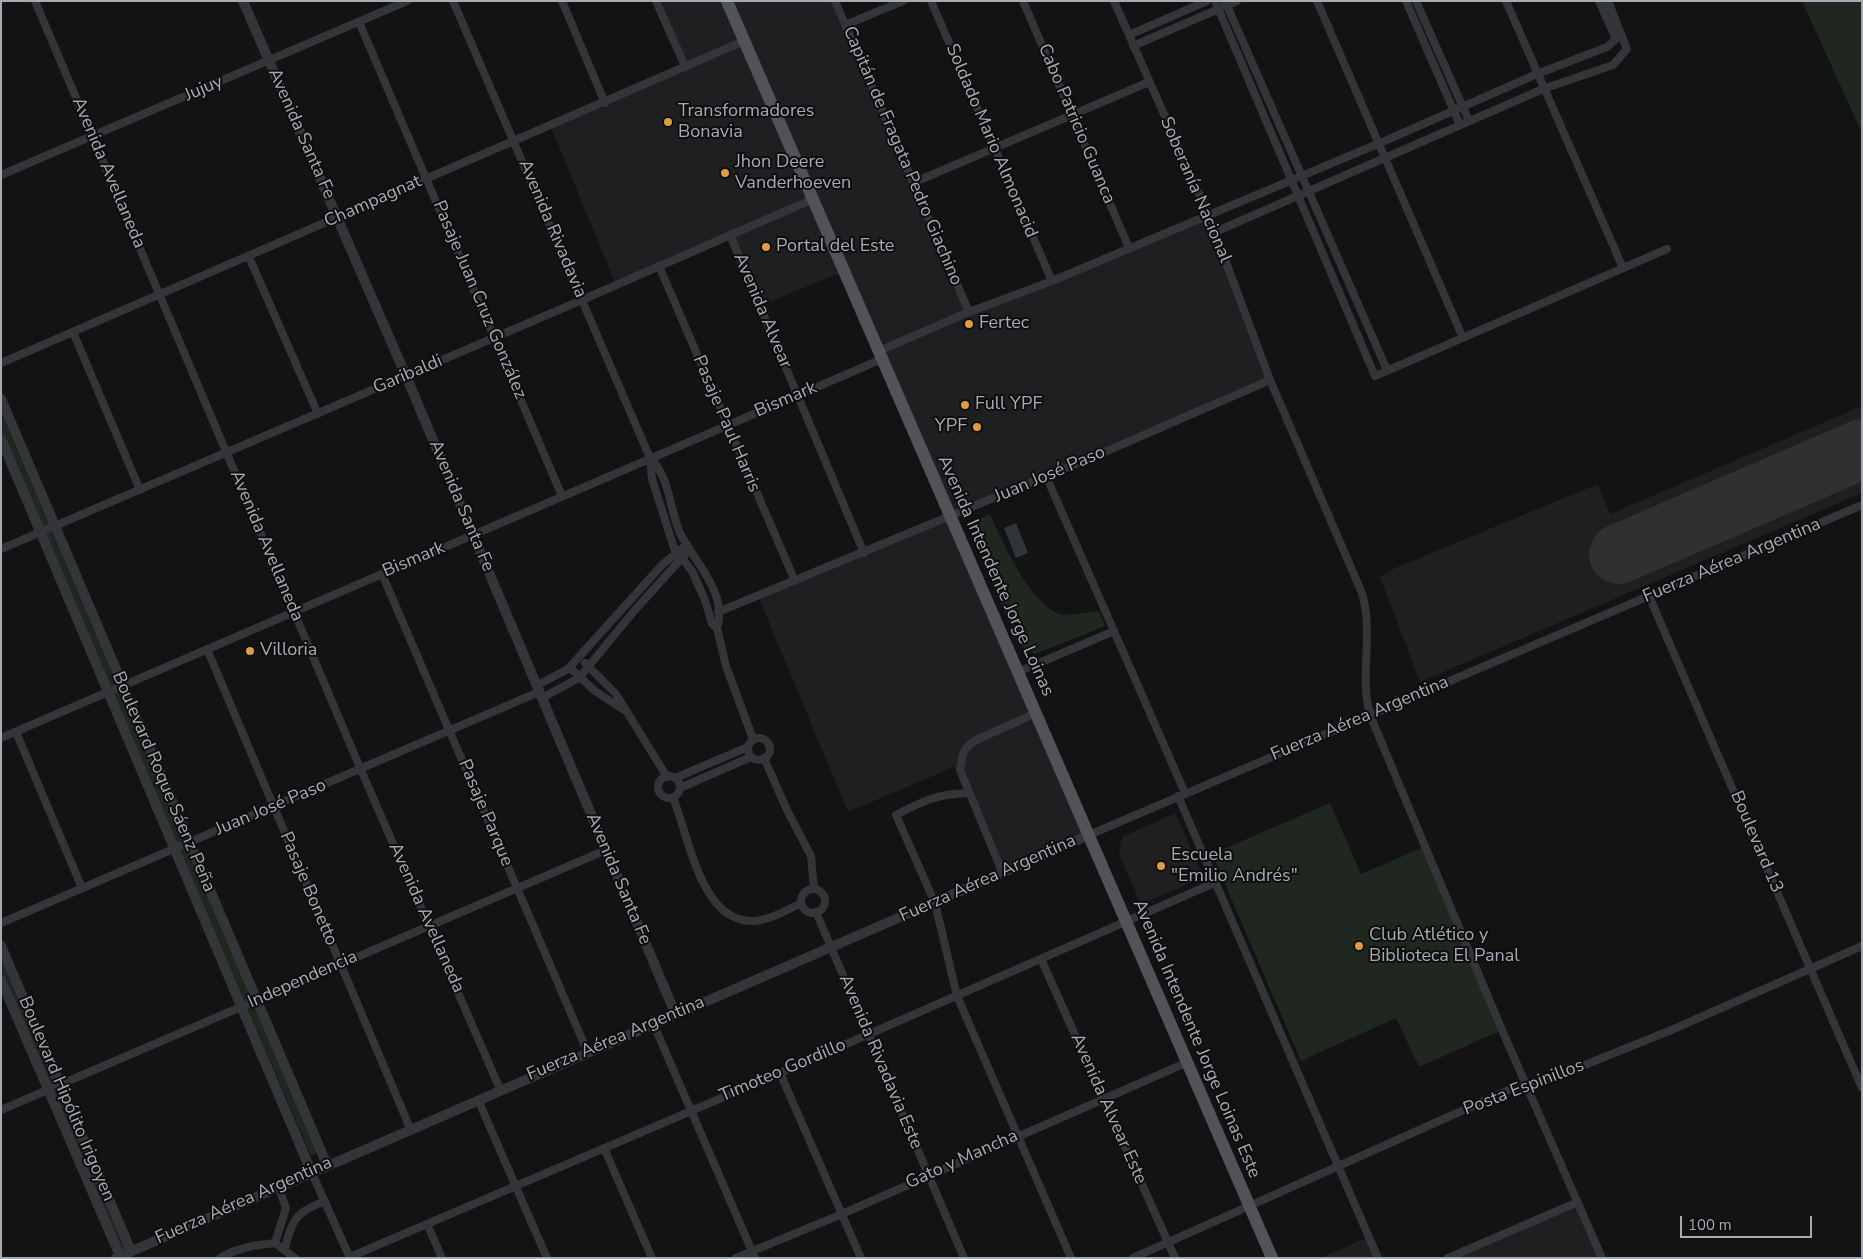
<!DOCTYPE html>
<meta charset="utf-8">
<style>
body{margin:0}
#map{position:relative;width:1863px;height:1259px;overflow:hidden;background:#131314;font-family:"Nunito Sans",sans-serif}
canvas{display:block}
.frame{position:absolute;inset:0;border:2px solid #a6abb3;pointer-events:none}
.scale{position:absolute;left:1680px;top:1216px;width:132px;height:22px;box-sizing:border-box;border:2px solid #a6abb3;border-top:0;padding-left:6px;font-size:15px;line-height:18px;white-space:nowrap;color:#a6abb3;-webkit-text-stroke:4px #0e0e0f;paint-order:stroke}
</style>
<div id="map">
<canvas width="1863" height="1259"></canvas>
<div class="frame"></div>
<div class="scale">100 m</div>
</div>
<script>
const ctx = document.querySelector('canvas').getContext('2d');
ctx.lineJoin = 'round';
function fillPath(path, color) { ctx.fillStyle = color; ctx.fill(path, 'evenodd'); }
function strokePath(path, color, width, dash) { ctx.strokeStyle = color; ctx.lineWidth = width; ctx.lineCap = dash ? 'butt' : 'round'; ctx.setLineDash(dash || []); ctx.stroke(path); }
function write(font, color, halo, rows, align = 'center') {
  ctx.font = font + ' "Nunito Sans",sans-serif'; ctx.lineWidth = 4; ctx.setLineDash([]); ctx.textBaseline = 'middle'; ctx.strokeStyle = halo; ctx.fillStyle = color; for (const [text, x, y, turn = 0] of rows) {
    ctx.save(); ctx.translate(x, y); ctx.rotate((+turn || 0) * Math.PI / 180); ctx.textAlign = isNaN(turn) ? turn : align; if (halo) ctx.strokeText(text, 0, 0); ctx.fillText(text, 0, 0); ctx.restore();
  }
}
fillPath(new Path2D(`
 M656 1H835L969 311 1208 214 1270 380 949 517 1089 835 1003 874 969 793 954 767 848 812 758 596 949 517 844 271 760 306 730 235 616 285 551 127 685 67Z
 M1862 406V493L1420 682 1380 577 1395 568 1598 484 1610 514Z
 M1175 813 1204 877 1144 903 1140 902 1119 854 1122 837Z
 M1578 1202 1602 1258H1448Z
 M1369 1237 1378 1258H1320Z`), '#1f1f21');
fillPath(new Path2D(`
 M1802 1H1862V133Z
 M1 413 317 1154 311 1156 1 430Z
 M990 514C1003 541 1029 604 1060 614 1068 616 1090 612 1099 611L1105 626 1035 654 1018 644 967 524Z
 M1330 803 1361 874 1424 847 1502 1030 1419 1067 1396 1018 1301 1061 1212 854Z
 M1 946 131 1251 120 1256 1 980Z`), '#202720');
fillPath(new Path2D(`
 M1016 523 1028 553 1016 558 1004 528Z`), '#2e363c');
strokePath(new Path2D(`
 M1619 554 1862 449`), '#303033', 60);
strokePath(new Path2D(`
 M35 1 361 770 500 1089 494 1093
 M453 1 650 458C670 477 669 508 680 533 694 562 728 592 717 628
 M562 1 605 103
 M656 1 685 66
 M835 1 969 312
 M931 1 1052 281
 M1023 1 1129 248
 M1114 1 1208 214 1270 380 1362 593C1374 635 1359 674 1370 715L1502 1030 1602 1258
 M1215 1 1375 376 1667 249
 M1225 1 1387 370
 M1317 1 1463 338
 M1406 1 1460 125
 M1416 1 1469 121
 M1506 1 1623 268
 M359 22 562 496
 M845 25 903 1
 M1129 35 1207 1
 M1133 46 1237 1
 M1 175 407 1
 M915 182 1149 82
 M1215 232 1543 89 1613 65 1627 49 1608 1
 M730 235 864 553
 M249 257 318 414
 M659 266 795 581
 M73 332 140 490
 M879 351 969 312 1052 281 1380 143 1537 74 1607 47 1616 39 1599 1
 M1 363C249 256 497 149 744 41
 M650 458 652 479 674 548 692 571 705 600 712 624 717 628 726 666 753 739
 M1046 476 1185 793
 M1 549 582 300 813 199
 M382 574 588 1053
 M1649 596 1862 1088
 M718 612 1107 451 1270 380
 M207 649 410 1128
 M585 663 616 694 667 777
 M570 668 595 691 624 710
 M1018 672 1114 631
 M536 686 568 669 662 565 687 544
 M542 698 579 678 634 611 690 549
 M16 732 82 888
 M1 738 882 359
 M748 749a11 11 0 1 1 22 0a11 11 0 1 1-22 0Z
 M764 758 787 810 811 856 814 889
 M658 787a11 11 0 1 1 22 0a11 11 0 1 1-22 0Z
 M675 778 748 747
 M680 788 751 757
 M969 793C937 794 925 800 896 815L935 903 957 996 1071 1258
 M1178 796 1378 1258
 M673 798C689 836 701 924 754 921 770 920 787 910 801 903
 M1089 835 1862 505
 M1003 874 960 770C962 755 963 748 976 740L1036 713
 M801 901a12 12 0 1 1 24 0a12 12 0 1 1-24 0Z
 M816 912 964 1258
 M1 923 539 692
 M1041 959 1175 1258
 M653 1023 755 1258
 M780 1073 861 1258
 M484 1099 479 1102 547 1258
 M1 1110 606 850
 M604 1148 652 1258
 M311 1171 350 1258
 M427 1224 442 1258
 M275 1243 286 1208 278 1186
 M285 1248C292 1219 296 1212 325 1201
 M350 1257 780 1073 1214 883
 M220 1258C237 1248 255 1245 275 1243L295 1258
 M736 1258 842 1214 1188 1062
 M1133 1258 1513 1088 1540 1083 1669 1031 1862 946
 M1448 1258 1578 1202`), '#343539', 8);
strokePath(new Path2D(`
 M243 1 406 376 675 1013
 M1 399 327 1165
 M1 439 311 1171
 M1 946 131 1251
 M1 980 120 1256
 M116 1258 1089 835`), '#343539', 10);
strokePath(new Path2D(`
 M727 1 1272 1258`), '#515358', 12);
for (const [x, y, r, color] of [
 [668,122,5,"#df9c40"],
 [725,173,5,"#df9c40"],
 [766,247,5,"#df9c40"],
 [969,324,5,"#df9c40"],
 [965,405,5,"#df9c40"],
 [977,427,5,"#df9c40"],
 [250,651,5,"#df9c40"],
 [1161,866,5,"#df9c40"],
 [1359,946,5,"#df9c40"]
]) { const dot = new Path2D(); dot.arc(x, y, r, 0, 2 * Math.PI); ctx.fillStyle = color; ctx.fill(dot); strokePath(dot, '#0e0e0f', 2); }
write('18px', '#a6abb3', '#0e0e0f', [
 ["Jujuy",204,89,-23],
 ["Cabo Patricio Guanca",1076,124,67],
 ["Avenida Santa Fe",301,134,66],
 ["Soldado Mario Almonacid",991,141,67],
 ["Capitán de Fragata Pedro Giachino",902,156,67],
 ["Avenida Avellaneda",108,173,67],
 ["Soberanía Nacional",1195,190,67],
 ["Champagnat",373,202,-24],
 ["Avenida Rivadavia",552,229,67],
 ["Pasaje Juan Cruz González",479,300,67],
 ["Avenida Alvear",762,311,67],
 ["Garibaldi",408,375,-23],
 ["Bismark",786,400,-23],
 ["Pasaje Paul Harris",726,424,67],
 ["Juan José Paso",1050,475,-23],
 ["Avenida Santa Fe",461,506,67],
 ["Avenida Avellaneda",266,546,67],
 ["Bismark",414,560,-23],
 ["Fuerza Aérea Argentina",1732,561,-23],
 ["Avenida Intendente Jorge Loinas",995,576,66],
 ["Fuerza Aérea Argentina",1360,719,-23],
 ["Boulevard Roque Sáenz Peña",163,782,67],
 ["Juan José Paso",271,808,-23],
 ["Pasaje Parque",485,813,67],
 ["Boulevard 13",1756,842,67],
 ["Avenida Santa Fe",618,879,67],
 ["Fuerza Aérea Argentina",988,879,-24],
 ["Pasaje Bonetto",308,889,67],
 ["Avenida Avellaneda",426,918,66],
 ["Independencia",303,980,-24],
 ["Fuerza Aérea Argentina",616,1039,-23],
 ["Avenida Intendente Jorge Loinas Este",1196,1039,67],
 ["Avenida Rivadavia Este",880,1062,67],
 ["Timoteo Gordillo",783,1071,-23],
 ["Posta Espinillos",1524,1088,-21],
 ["Boulevard Hipólito Irigoyen",66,1099,67],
 ["Avenida Alvear Este",1108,1109,66],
 ["Gato y Mancha",962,1160,-24],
 ["Fuerza Aérea Argentina",244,1201,-24]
]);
write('18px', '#a6abb3', '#0e0e0f', [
 ["Transformadores",678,112],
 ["Bonavia",678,133],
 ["Jhon Deere",735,163],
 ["Vanderhoeven",735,184],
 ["Portal del Este",776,247],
 ["Fertec",979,324],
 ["Full YPF",975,405],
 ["YPF",967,427,"right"],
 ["Villoria",260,651],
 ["Escuela",1171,856],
 ["\"Emilio Andrés\"",1171,877],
 ["Club Atlético y",1369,936],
 ["Biblioteca El Panal",1369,957]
], 'left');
</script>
